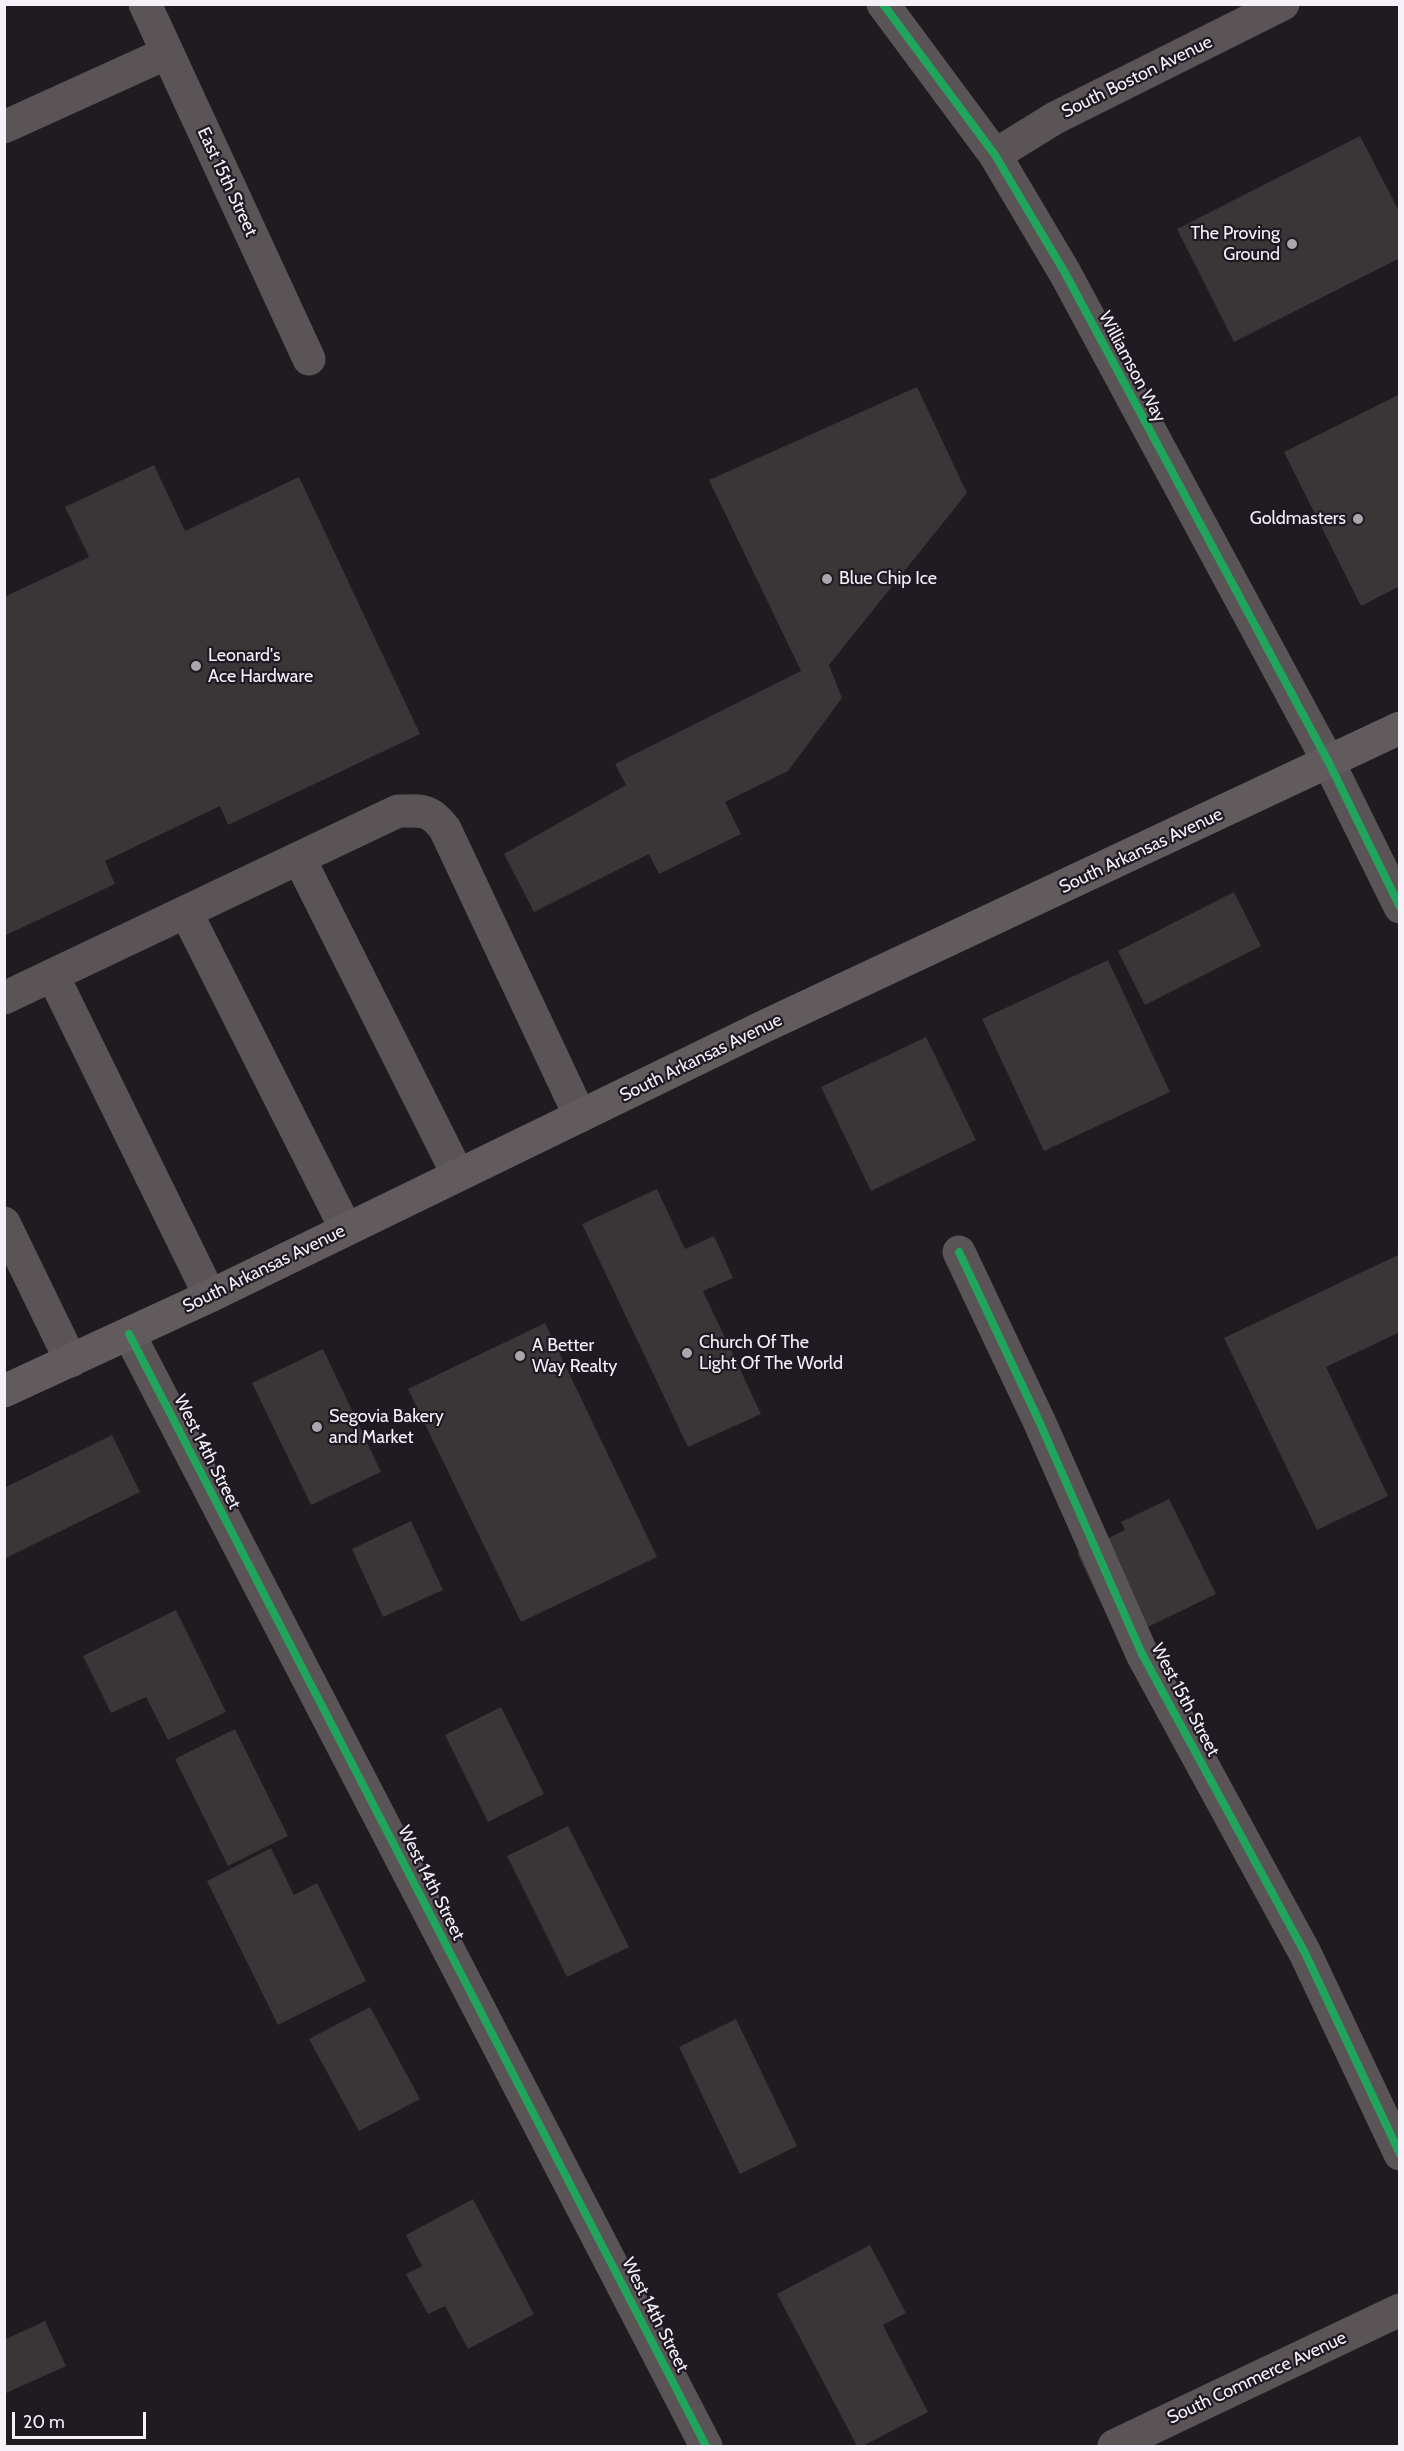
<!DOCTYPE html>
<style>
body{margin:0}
#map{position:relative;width:1404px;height:2451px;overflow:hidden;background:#1e1b21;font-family:Cabin,sans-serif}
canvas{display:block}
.frame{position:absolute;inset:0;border:6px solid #f5f1f9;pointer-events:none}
.scale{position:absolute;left:12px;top:2412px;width:134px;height:27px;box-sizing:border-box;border:3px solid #f5f1f9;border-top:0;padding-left:8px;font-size:18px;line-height:21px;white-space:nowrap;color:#f5f1f9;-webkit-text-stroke:4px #1f1923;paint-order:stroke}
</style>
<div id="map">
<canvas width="1404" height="2451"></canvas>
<div class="frame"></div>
<div class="scale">20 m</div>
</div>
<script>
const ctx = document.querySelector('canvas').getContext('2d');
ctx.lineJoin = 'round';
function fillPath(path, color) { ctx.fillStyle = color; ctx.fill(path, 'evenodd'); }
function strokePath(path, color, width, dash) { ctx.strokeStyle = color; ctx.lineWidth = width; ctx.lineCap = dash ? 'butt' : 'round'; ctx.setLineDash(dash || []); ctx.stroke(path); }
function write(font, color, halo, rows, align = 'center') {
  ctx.font = font + ' Cabin,sans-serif'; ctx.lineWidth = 4.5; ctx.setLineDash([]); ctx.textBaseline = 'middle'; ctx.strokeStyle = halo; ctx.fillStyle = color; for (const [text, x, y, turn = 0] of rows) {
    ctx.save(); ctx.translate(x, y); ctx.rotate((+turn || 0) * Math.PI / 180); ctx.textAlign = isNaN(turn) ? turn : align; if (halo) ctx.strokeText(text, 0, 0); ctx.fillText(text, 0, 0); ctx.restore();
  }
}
fillPath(new Path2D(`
 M1360 136 1400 213V258L1234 342 1177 229Z
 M917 387 967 493 829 665 842 698 788 771 725 802 741 834 659 874 649 854 534 912 504 854 626 785 615 764 801 671 709 480Z
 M1400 394V586L1361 606 1284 452Z
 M154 465 185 531 299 477 420 734 228 825 220 806 105 861 115 884 4 936V597L89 557 65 507Z
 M1234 892 1261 946 1145 1005 1118 951Z
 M1108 960 1170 1092 1044 1151 982 1019Z
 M926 1037 976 1140 871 1191 821 1087Z
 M657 1189 685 1249 714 1236 733 1278 703 1291 761 1414 688 1447 582 1224Z
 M1400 1254V1332L1326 1367 1388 1496 1317 1530 1224 1338Z
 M545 1323 657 1557 521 1622 408 1389Z
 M323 1349 381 1472 311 1505 252 1383Z
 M112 1435 140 1492 4 1559V1488Z
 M1169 1499 1216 1594 1119 1641 1077 1553 1125 1530 1121 1522Z
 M411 1521 443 1590 383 1617 352 1549Z
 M176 1610 226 1712 168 1740 146 1697 111 1713 83 1656Z
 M501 1707 544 1794 488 1822 445 1735Z
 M235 1729 288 1836 228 1866 175 1759Z
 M568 1826 629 1947 567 1977 507 1856Z
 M271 1848 294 1895 317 1883 366 1981 278 2025 207 1881Z
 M370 2007 420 2099 359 2131 309 2039Z
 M736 2019 797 2146 740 2174 679 2047Z
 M473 2199 534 2314 468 2349 445 2306 428 2314 406 2274 422 2266 406 2235Z
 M870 2245 906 2313 883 2325 928 2412 863 2446H857L777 2294Z
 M45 2321 66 2366 4 2394V2340Z`), '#393637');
strokePath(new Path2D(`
 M145 4 309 359
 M883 4 995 155 1065 273 1328 761 1400 907
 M4 127 167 53
 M995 155 1055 118 1283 4
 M299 858 458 1175
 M186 912 346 1229
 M53 976 210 1296
 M4 998 398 811C422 811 429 808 445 829L580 1116
 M4 1223 71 1361
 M959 1252 1039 1421 1142 1654 1305 1953 1400 2154
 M129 1334 706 2446
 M1114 2446 1400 2310`), '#5a5456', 33);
strokePath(new Path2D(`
 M4 1391 210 1296 765 1026 1400 728`), '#625b5e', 33);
strokePath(new Path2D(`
 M883 4 995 155 1065 273 1328 761 1400 907
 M959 1252 1039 1421 1142 1654 1305 1953 1400 2154
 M129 1334 706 2446`), '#20a55d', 8);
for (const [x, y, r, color] of [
 [1292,244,6,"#aaa6ad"],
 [1358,519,6,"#aaa6ad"],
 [827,579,6,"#aaa6ad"],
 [196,666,6,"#aaa6ad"],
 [687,1353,6,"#aaa6ad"],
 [520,1356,6,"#aaa6ad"],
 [317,1427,6,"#aaa6ad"]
]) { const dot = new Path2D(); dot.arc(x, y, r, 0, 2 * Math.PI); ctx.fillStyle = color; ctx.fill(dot); strokePath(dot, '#1f1923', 2); }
write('18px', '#f5f1f9', '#1f1923', [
 ["South Boston Avenue",1137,77,-26],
 ["East 15th Street",227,182,65],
 ["Williamson Way",1132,367,62],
 ["South Arkansas Avenue",1141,851,-25],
 ["South Arkansas Avenue",701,1058,-26],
 ["South Arkansas Avenue",264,1269,-26],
 ["West 14th Street",207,1452,63],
 ["West 15th Street",1185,1700,62],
 ["West 14th Street",431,1883,63],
 ["West 14th Street",655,2315,63],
 ["South Commerce Avenue",1257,2378,-25]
]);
write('18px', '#f5f1f9', '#1f1923', [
 ["The Proving",1280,234,"right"],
 ["Ground",1280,255,"right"],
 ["Goldmasters",1346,519,"right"],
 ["Blue Chip Ice",839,579],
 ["Leonard's",208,656],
 ["Ace Hardware",208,677],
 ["Church Of The",699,1343],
 ["Light Of The World",699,1364],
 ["A Better",532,1346],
 ["Way Realty",532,1367],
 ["Segovia Bakery",329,1417],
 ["and Market",329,1438]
], 'left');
</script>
